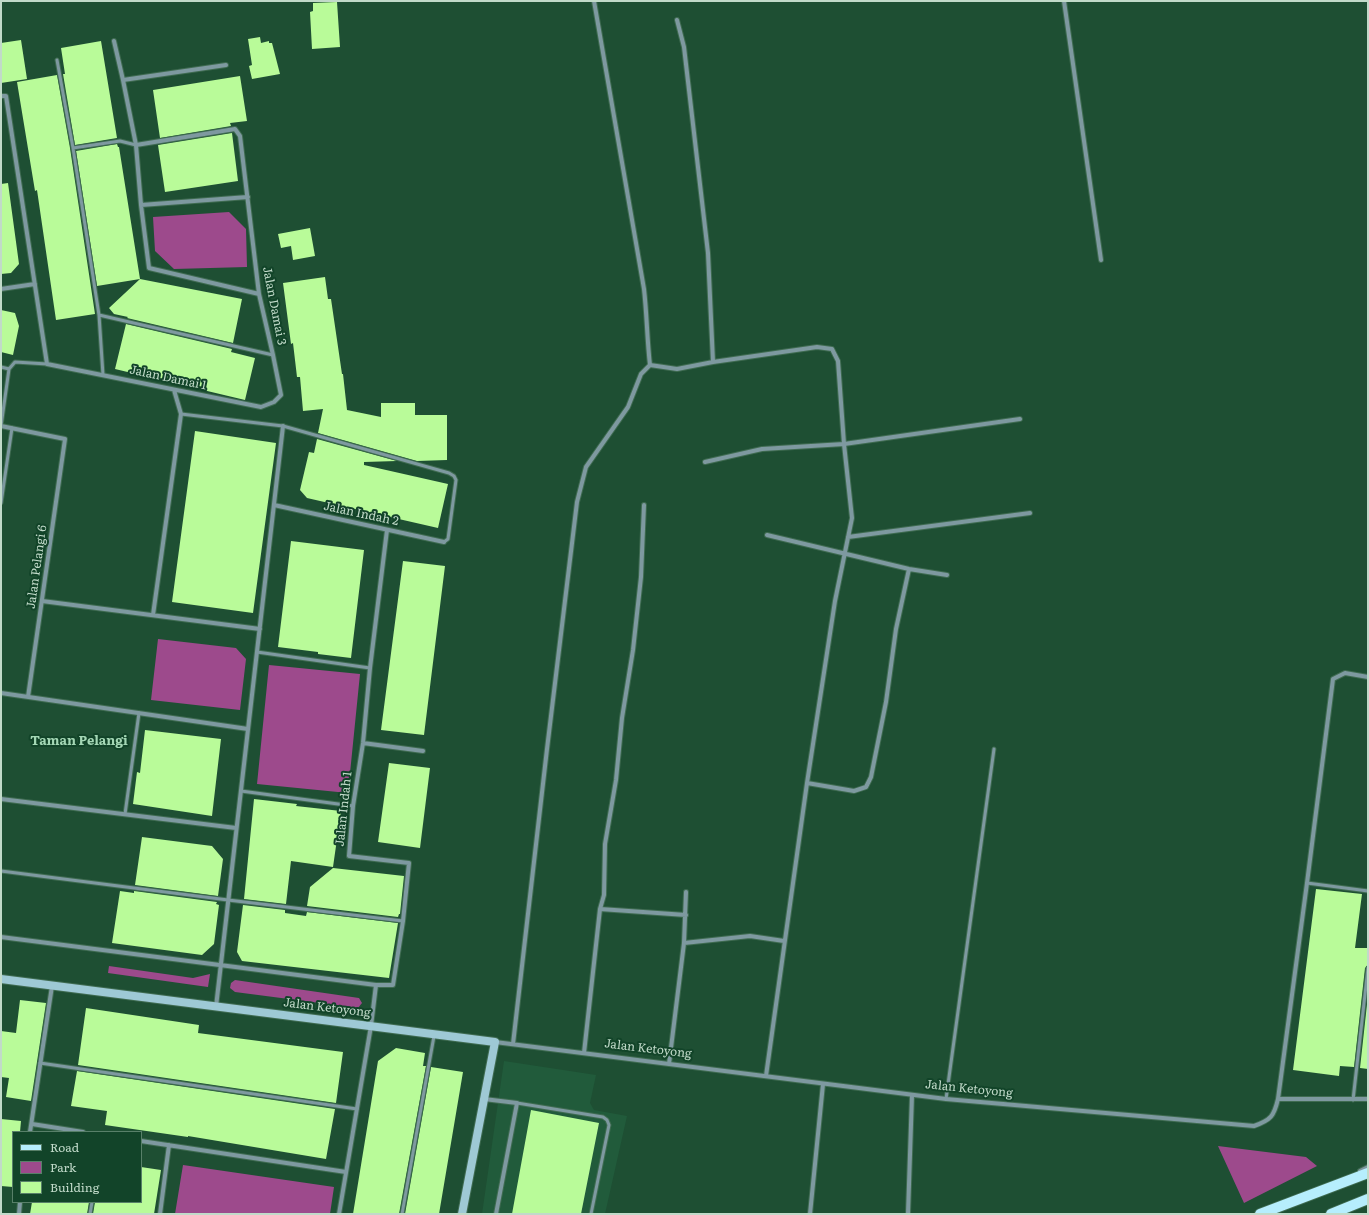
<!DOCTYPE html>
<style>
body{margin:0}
#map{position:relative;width:1369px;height:1215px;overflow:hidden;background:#1e4f33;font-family:Literata,serif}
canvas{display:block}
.frame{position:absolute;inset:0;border:2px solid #c1dac9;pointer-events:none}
.legend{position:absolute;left:12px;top:1131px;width:130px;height:72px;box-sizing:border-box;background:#124429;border:1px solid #588069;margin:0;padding:5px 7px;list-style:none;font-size:12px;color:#c1dac9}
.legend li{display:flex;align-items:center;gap:8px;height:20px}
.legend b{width:20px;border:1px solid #588069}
</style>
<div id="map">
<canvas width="1369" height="1215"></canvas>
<div class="frame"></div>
<ul class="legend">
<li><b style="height:5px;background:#b6eefd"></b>Road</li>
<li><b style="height:11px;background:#9d4a8c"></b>Park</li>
<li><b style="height:11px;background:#b9fb99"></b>Building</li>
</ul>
</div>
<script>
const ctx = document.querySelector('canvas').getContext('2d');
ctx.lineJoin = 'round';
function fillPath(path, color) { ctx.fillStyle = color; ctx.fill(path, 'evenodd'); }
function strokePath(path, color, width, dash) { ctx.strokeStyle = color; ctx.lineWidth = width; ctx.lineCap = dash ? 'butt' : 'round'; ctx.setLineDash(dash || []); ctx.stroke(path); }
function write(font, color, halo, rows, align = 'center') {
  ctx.font = font + ' Literata,serif'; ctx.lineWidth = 4; ctx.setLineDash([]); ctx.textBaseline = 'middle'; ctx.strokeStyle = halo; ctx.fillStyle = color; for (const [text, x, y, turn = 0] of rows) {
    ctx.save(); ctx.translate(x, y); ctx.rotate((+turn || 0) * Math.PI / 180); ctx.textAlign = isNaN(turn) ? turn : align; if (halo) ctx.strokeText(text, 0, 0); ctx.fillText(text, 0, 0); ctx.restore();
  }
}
fillPath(new Path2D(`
 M504 1061 596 1075 590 1103 594 1110 627 1116 605 1214H482Z`), '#215b3b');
fillPath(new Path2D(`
 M229 212 246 229 247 267 174 269 155 251 153 217Z
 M158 639 236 648 246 659 240 710 151 700Z
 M269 665 360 674 348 793 257 784Z
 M109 966 193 978 210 974 208 987 108 973Z
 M235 980 359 998 362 1003 358 1008 235 992 230 988 231 983Z
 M1218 1146 1306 1157 1317 1166 1244 1203Z
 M183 1165 334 1187 330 1214H175Z`), '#9d4a8c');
fillPath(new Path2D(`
 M337 2 340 47 312 49 310 12 313 11V3Z
 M260 37 261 43 269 41V43H272L280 74 252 79 249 66 252 65 248 39Z
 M21 40 27 79 1 83V43Z
 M101 41 117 138 75 145 63 74H65L61 48Z
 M57 75 70 148 95 314 56 320 37 190 35 191 17 82Z
 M240 76 247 121 230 123 231 126 160 138 153 90Z
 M232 133 238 181 165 192 158 145Z
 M117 144 118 147H119L140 279 97 286 76 151Z
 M8 183 19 264 11 273 1 274V184Z
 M310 228 315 256 293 260 291 246 281 248 278 234Z
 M325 277 328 299H331L342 374H343L347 410 381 417V403H415V415H447V460L417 461 318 433 323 409 303 411 300 377H297L293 343 291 344 283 283Z
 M140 279 242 299 233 343 127 318 128 317 114 314 109 308Z
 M1 310 15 313 19 326 13 355 1 352Z
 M126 324 232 349 231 352 255 358 245 400 115 369Z
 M195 431 276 443 253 613 172 602Z
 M317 439 397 461 364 462V465L448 484 438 528 307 498 300 490 309 452 314 453Z
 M291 541 364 550 351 658 318 654V652L278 647Z
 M403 561 445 566 424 735 381 730Z
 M145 730 221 739 212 816 133 804 137 772 140 773Z
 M389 763 430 768 420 848 378 842Z
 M254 799 297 804 296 806 341 811 333 867 291 861 286 904 244 899Z
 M142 837 212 846 223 859 218 896 135 885Z
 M333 868 404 876 400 914H399L398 917 307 906 310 887Z
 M1316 889 1362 894 1355 948H1368V965L1365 968 1354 1067 1340 1066 1339 1076 1293 1070Z
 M120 891 134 893V891L217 902 216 904 219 905 214 944 202 955 112 943Z
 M243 905 285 910V913L306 916 307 912 398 923 389 978 242 961 237 952Z
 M1368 995V1069L1360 1068Z
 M20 1000 46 1003 31 1101 6 1097 9 1078 1 1077V1031L16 1033Z
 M86 1008 199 1025 198 1033 343 1052 336 1103 78 1065Z
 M396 1048 425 1053 423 1066H426L399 1214H353L378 1061Z
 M431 1067 463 1072 439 1214H405Z
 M77 1071 335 1109 326 1159 188 1136V1137L105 1125 107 1111 71 1106Z
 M531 1110 599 1123 581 1214H512Z
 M1 1119 21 1121 20 1132H13V1187L1 1186Z
 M141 1167 161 1170 154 1214H93L95 1202H141Z
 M32 1202H89L87 1214H30Z`), '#b9fb99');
const lane = new Path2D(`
 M57 60 73 148 99 315 103 375
 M73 148 120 141 136 145
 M99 315 273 355
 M1 367 9 369
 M181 414 283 426 449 473 454 476 456 480 448 539 444 542
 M1 426 9 369 15 362 47 364
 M1 503 12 428
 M257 652 370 668
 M241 791 353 806
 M125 814 139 713
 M1 871 228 900 403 921
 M1307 883 1368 891
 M40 1063 357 1109
 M946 1099 994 749
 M1353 1100 1368 968
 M517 1103 603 1117 607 1120 609 1125 591 1214
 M90 1214 92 1202
 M402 1214 434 1036`);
const street = new Path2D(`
 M1064 1 1101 260
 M677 20 684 47 708 253 713 362
 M114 41 123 80 136 145 141 205 149 268 259 294
 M123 80 226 65
 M1 96H6L47 364 261 407 274 402 281 395 273 355 259 294 240 136 235 129 136 145
 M141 205 248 197
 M1 289 35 284
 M650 365 677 369 713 362 817 347 832 349 838 361 844 444 852 518 835 601 807 783 766 1076
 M1 426 65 439 28 697
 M705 462 762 449 844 444 1020 419
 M274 505 444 542
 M767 535 909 569 947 575
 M848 537 1030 513
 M42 601 260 629
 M153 615 181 414 174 390
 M1 693 248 729
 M363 743 423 751
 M807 783 854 791 866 787 871 777 886 702 896 629 909 569
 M1 799 236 828
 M600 909 686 915
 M1 937 376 985H393L403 921 409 863 349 856 353 806 363 743 370 668 387 530
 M684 943 750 936 784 941
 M216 1007 283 426
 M495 1042 946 1099 1254 1126C1271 1120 1274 1116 1278 1099L1307 883 1333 679 1345 673 1368 677
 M513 1044 547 749 577 502 586 467 628 407 641 374 650 365C647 340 647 315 644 289L594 1
 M584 1053 600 909 604 895 605 844 616 780 622 718 633 650 641 577 644 505
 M669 1064 684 943 686 892
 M484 1099 517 1103 496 1214
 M1278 1099H1368
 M32 1124 83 1132
 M30 1132 52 986
 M141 1141 346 1172
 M1360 1171 1368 1167
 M19 1214 20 1202
 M160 1214 169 1145
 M339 1214 371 1026 376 985
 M810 1214 823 1084
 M908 1214 912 1095`);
const secondary = new Path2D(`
 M1 979 495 1042 462 1214`);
const primary = new Path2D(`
 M1260 1214 1368 1173
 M1331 1214 1368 1199`);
strokePath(lane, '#3f6b51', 5);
strokePath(street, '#3f6b51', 6);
strokePath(secondary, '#3f6b51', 10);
strokePath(primary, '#3f6b51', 12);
strokePath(lane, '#7e99a0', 3);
strokePath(street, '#7e99a0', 4);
strokePath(secondary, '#9ec9d5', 8);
strokePath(primary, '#b6eefd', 10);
write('12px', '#c1dac9', '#124429', [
 ["Jalan Damai 3",274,306,79],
 ["Jalan Damai 1",168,378,12],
 ["Jalan Indah 2",361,514,12],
 ["Jalan Pelangi 6",37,567,-82],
 ["Jalan Indah 1",344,809,-84],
 ["Jalan Ketoyong",327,1008,7],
 ["Jalan Ketoyong",648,1049,7],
 ["Jalan Ketoyong",969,1089,6]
]);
write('bold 13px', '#a4d7b5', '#124429', [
 ["Taman Pelangi",79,741]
]);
</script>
